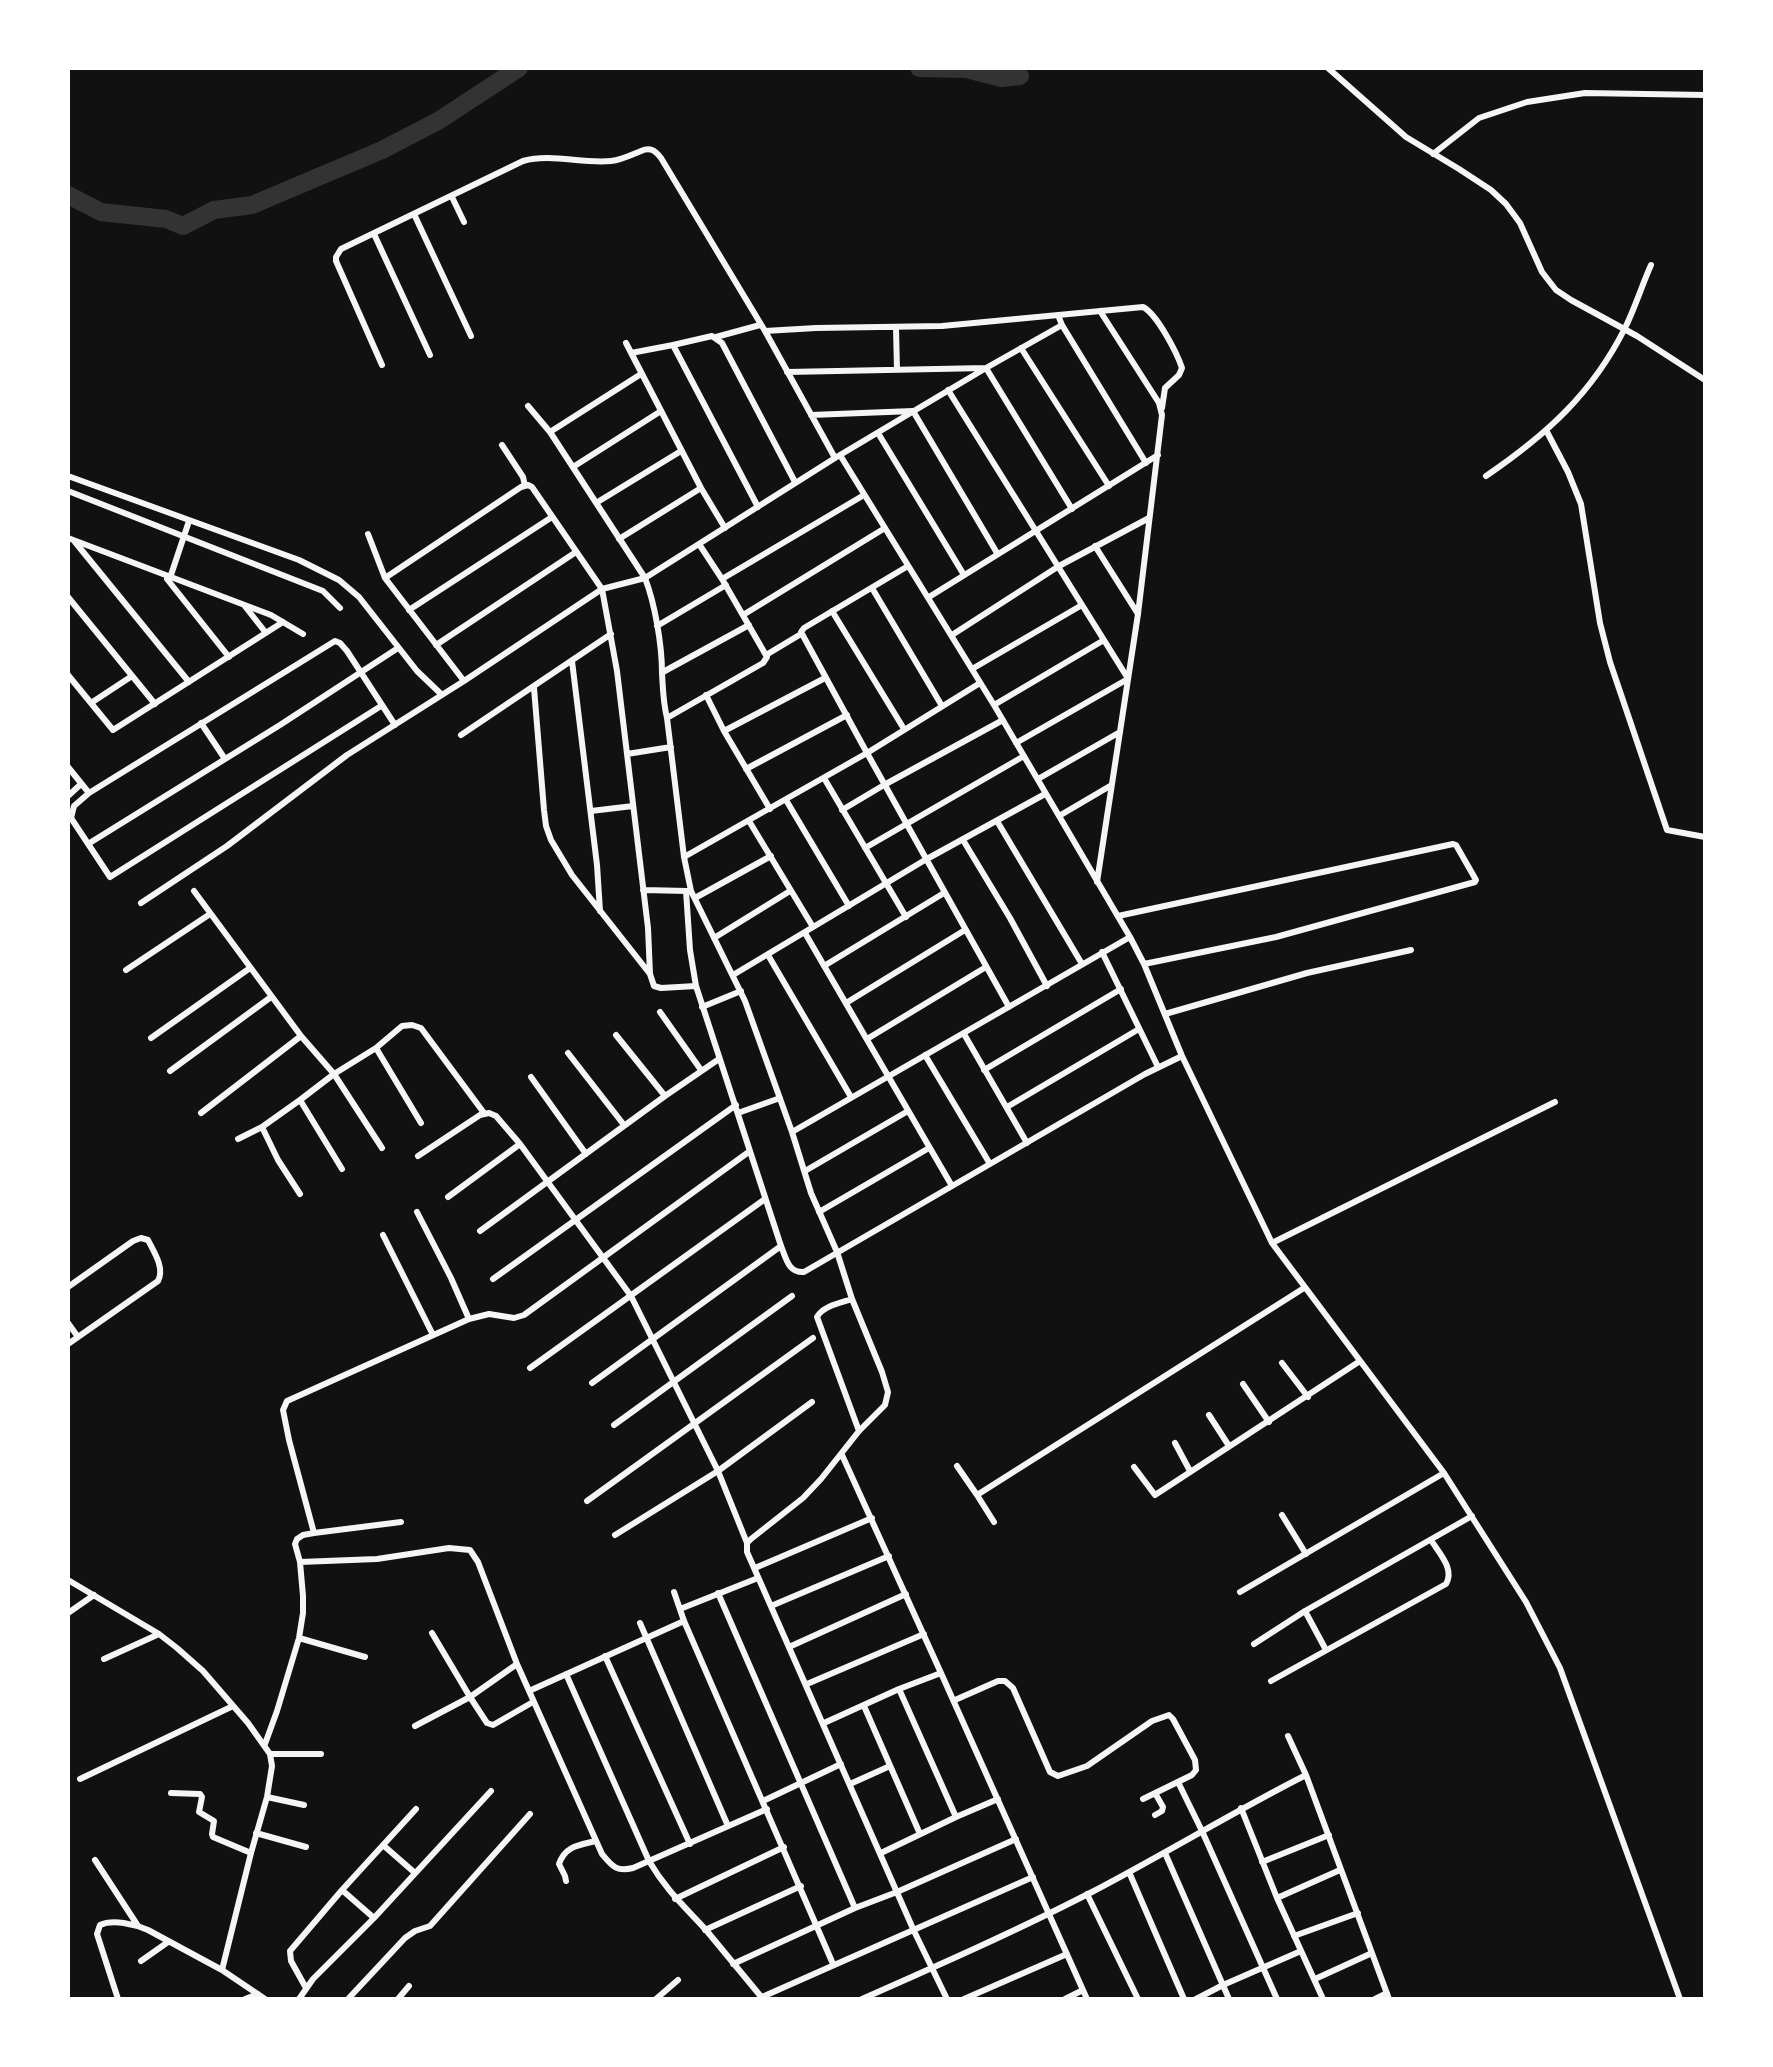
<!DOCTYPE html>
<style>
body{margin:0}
#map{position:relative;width:1773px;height:2067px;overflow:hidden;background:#111;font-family:"Alegreya Sans",sans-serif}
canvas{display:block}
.frame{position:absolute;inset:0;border:70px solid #fff;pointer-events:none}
</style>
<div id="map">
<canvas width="1773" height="2067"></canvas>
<div class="frame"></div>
</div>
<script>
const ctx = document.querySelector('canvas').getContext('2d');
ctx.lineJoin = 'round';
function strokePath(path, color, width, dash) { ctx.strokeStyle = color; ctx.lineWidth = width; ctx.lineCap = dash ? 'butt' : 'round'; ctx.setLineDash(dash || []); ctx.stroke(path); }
strokePath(new Path2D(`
 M919 68 966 69 1002 78 1020 76
 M68 195 101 212 166 219 183 226 214 210 252 205 382 150 438 121 519 68`), '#333', 18);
strokePath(new Path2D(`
 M1328 68 1406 137 1459 169 1491 190 1506 204 1520 223 1542 272 1556 290 1571 300 1637 336 1705 380
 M1433 154 1479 118 1527 102 1585 93 1705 95
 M452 197 464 222
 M414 214 471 336
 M374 234 430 355
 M1058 315 1062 325 1146 463
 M896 328 897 370
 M765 331 816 328 942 326 1143 307C1157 314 1177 353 1182 368L1179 375 1165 388 1162 408
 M716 337 760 325
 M626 343 701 488 725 528
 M1021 348 1109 486
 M631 353 673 345
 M382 365 336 261V257L341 249 523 161C551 153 582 164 611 161 622 160 631 155 641 151 650 147 655 150 661 158L765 331 835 458 986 368 1062 325
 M787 372 986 368 1072 509
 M948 390 1127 677
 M528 406 550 432 645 578 835 458
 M811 415 913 411 997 553
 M1546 430 1568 472 1581 504 1600 623 1610 662 1667 830 1705 837
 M550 432 641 374
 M878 433 964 575
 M502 445 523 477 525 486
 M840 455 994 705 1130 937 1144 964 1182 1056 1272 1243 1444 1473 1526 1602 1560 1668 1680 1999
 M573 467 661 411
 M68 476 299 560 339 580 359 597 417 671 441 694
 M1486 476C1546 435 1592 394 1625 328 1635 308 1642 285 1651 265
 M68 491 323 591 340 608
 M596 503 681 451
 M758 507 673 345 712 336 722 343 795 482
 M368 534 385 578 464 681
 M68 538 271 615 303 634
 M619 539 701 488
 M75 542 189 682
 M1095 546 1138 614
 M170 578 189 521
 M385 578 521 487 528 485 532 487 602 589 617 671 648 928 650 974
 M167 579 229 657
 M722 579 864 495
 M872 588 942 706
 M68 597 155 704
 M929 597 1158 455
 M244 605 266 633
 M409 610 552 517
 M832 611 904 729
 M743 615 885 528
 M657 626 726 585
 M952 635 1059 566 1149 518
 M436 645 576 552
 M766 655 801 634
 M572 661 597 865 600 911
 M972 669 1082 605
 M663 672 749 625
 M68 675 113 730 283 622
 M980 683 867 753 1009 1007
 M534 688 544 810 546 826 551 840 572 875 650 974 654 986 661 988 696 986
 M706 695 724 731 770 809
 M91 703 132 676
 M994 705 1104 640
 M667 718 763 663 767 657 722 579 699 544
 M201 723 225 759
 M724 731 825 678
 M461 735 611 634
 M1016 743 1126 680
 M627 754 671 747
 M68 767 89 793 335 641 340 643 347 651 395 725
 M746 769 847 715
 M824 778 906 917
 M1038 779 1120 732
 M89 793 74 806 71 818 110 877 381 706
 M68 796 81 784
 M786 800 849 906
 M842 810 884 785 1003 720
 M591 811 633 806
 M1059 816 1110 786
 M749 821 813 927
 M997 821 1082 964
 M963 840 1010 918 1047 986
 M88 844 280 725 398 648
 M865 848 1024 756
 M684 857 867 753 801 632 804 628 908 566
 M1097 882 1138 614 1162 415 1159 403 1100 311
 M643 890 687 891
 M194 891 301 1036 334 1074 382 1148
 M686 891 690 950 696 986 781 1246C786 1258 788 1273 804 1272L1145 1074 1182 1056
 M695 898 771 856
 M141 903 227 846 347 755 464 681 602 589 645 578C655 604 662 645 662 673 663 689 663 702 667 718L684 857 691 891 745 1001 792 1132 811 1193 837 1252 852 1299 882 1372 888 1392 885 1405 859 1431 821 1479 803 1498 751 1539 747 1543V1552L914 1931 947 1999
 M1118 916 1453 844 1456 845 1476 880 1475 882 1276 937 1144 964
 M805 933 952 1186
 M714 938 790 891
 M1102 952 1158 1067
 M768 955 851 1097
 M824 966 944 893
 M126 970 210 914
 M733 975 925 860 1045 794
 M846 1003 965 930
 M702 1007 741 991
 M660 1012 701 1070
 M1165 1014 1307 973 1411 950
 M964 1034 1027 1143
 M616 1035 665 1096
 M151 1038 250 968
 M867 1039 986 967
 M376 1048 421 1123
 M568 1053 624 1125
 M925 1055 990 1164
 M984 1070 1121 989
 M170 1071 271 997
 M531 1077 586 1154
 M1007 1107 1139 1029
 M201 1113 301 1036
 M738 1113 780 1098
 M262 1127 278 1160 300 1194
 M792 1132 1130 937
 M238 1139 262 1127 300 1100
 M418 1156 480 1115 489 1113 496 1116 520 1144 631 1296 718 1471 747 1543
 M342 1169 300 1100 334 1074 376 1048 402 1026 412 1025 421 1028 484 1113
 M805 1171 908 1111
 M448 1197 520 1144
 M417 1212 451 1278 469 1319
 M819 1212 929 1148
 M480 1231 665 1096 719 1059
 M383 1235 433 1335
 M1272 1243 1555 1102
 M493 1279 736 1105
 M68 1287 133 1241 141 1238 148 1240C154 1252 165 1268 158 1281L68 1344
 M852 1299C840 1303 823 1306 817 1317L859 1431
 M68 1323 78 1337
 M1282 1363 1308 1397
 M530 1368 765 1199
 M592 1383 781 1246
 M1243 1384 1269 1422
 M1209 1415 1229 1446
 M614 1425 792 1296
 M1175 1443 1190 1471
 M842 1455 941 1673
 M957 1466 977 1495 1304 1288
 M1134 1467 1155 1495 1360 1361
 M977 1495 994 1522
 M587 1501 813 1338
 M1282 1515 1306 1554
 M314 1533 289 1440 283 1410 287 1401 469 1319 489 1314 514 1318 524 1315 750 1151
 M615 1535 718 1471 812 1402
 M300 1562 377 1559 449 1548 470 1550 478 1562 517 1664
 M755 1568 872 1518
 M68 1580 159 1634 177 1648 203 1671 248 1723 270 1754 272 1766 267 1797 251 1853 222 1970
 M674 1592 684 1621 833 1964
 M1240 1592 1444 1473
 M718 1593 855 1908
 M771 1606 889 1556
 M680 1609 758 1578
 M1305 1611 1326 1650
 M68 1613 94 1595
 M640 1623 728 1826
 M432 1633 470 1697 517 1664 602 1854C612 1866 616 1872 633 1868L767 1809
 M299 1638 365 1657
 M1254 1644 1305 1611 1472 1516
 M789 1647 906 1594
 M605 1656 690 1844
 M104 1659 159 1634
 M566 1674 649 1861C666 1890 684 1906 706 1930 725 1953 744 1976 763 1999
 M1271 1681 1446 1584C1455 1569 1439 1553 1431 1540
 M807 1684 924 1634
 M899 1689 956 1817
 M529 1691 684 1621
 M955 1700 998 1681H1005L1013 1688 1050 1772 1058 1776 1087 1766 1152 1721 1169 1715 1173 1719 1195 1760 1196 1770 1192 1775 1143 1799
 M864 1706 920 1834
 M824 1723 899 1689 941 1673 1087 1999
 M415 1726 470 1697 487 1723 493 1725 533 1702
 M1288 1736 1306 1775 1389 1999
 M265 1744 277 1711 299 1638 303 1613V1596L300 1562 295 1544 297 1539 303 1535 314 1533 401 1522
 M270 1754H321
 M80 1779 233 1706
 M1178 1782 1202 1831 1277 1999
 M850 1784 890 1766
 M171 1793 200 1794 202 1797 199 1812 214 1821 212 1834 213 1837 251 1853
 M1155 1793 1163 1807 1162 1811 1155 1815
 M267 1797 304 1805
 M763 1801 841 1764
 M1241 1808 1277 1898 1323 1999
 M256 1833 306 1847
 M383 1845 415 1873
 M881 1853 956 1817 998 1799
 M1165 1853 1229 1999
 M95 1860 138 1926
 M1262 1862 1329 1835
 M1129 1872 1184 1999
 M566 1881 565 1876 559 1864C565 1846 579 1845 596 1841
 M1087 1894 1138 1999
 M1277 1898 1340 1870
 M675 1899 784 1847
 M374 1918 342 1890 416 1809
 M705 1930 801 1886
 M1294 1936 1358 1913
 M141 1961 168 1942
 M733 1964 855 1908 897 1892 1016 1839
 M1315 1979 1372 1953
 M306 1988 291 1961 290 1951 342 1890
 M762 1997 1033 1877
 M118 1999 97 1934 100 1925C113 1919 134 1924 148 1930L222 1970 265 1999
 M245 1999 258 1994
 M299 1999 313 1979 374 1918 491 1791
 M348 1999 405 1938 415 1931 430 1926 530 1814
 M398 1999 409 1986
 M656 1999 678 1980
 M862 1999C939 1965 1016 1931 1090 1893 1163 1855 1233 1812 1306 1775
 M964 1999 1067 1954
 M1065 1999 1083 1990
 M1196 1999 1223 1985 1301 1951
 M1375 1999 1387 1993`), '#f5f5f5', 6);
</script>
